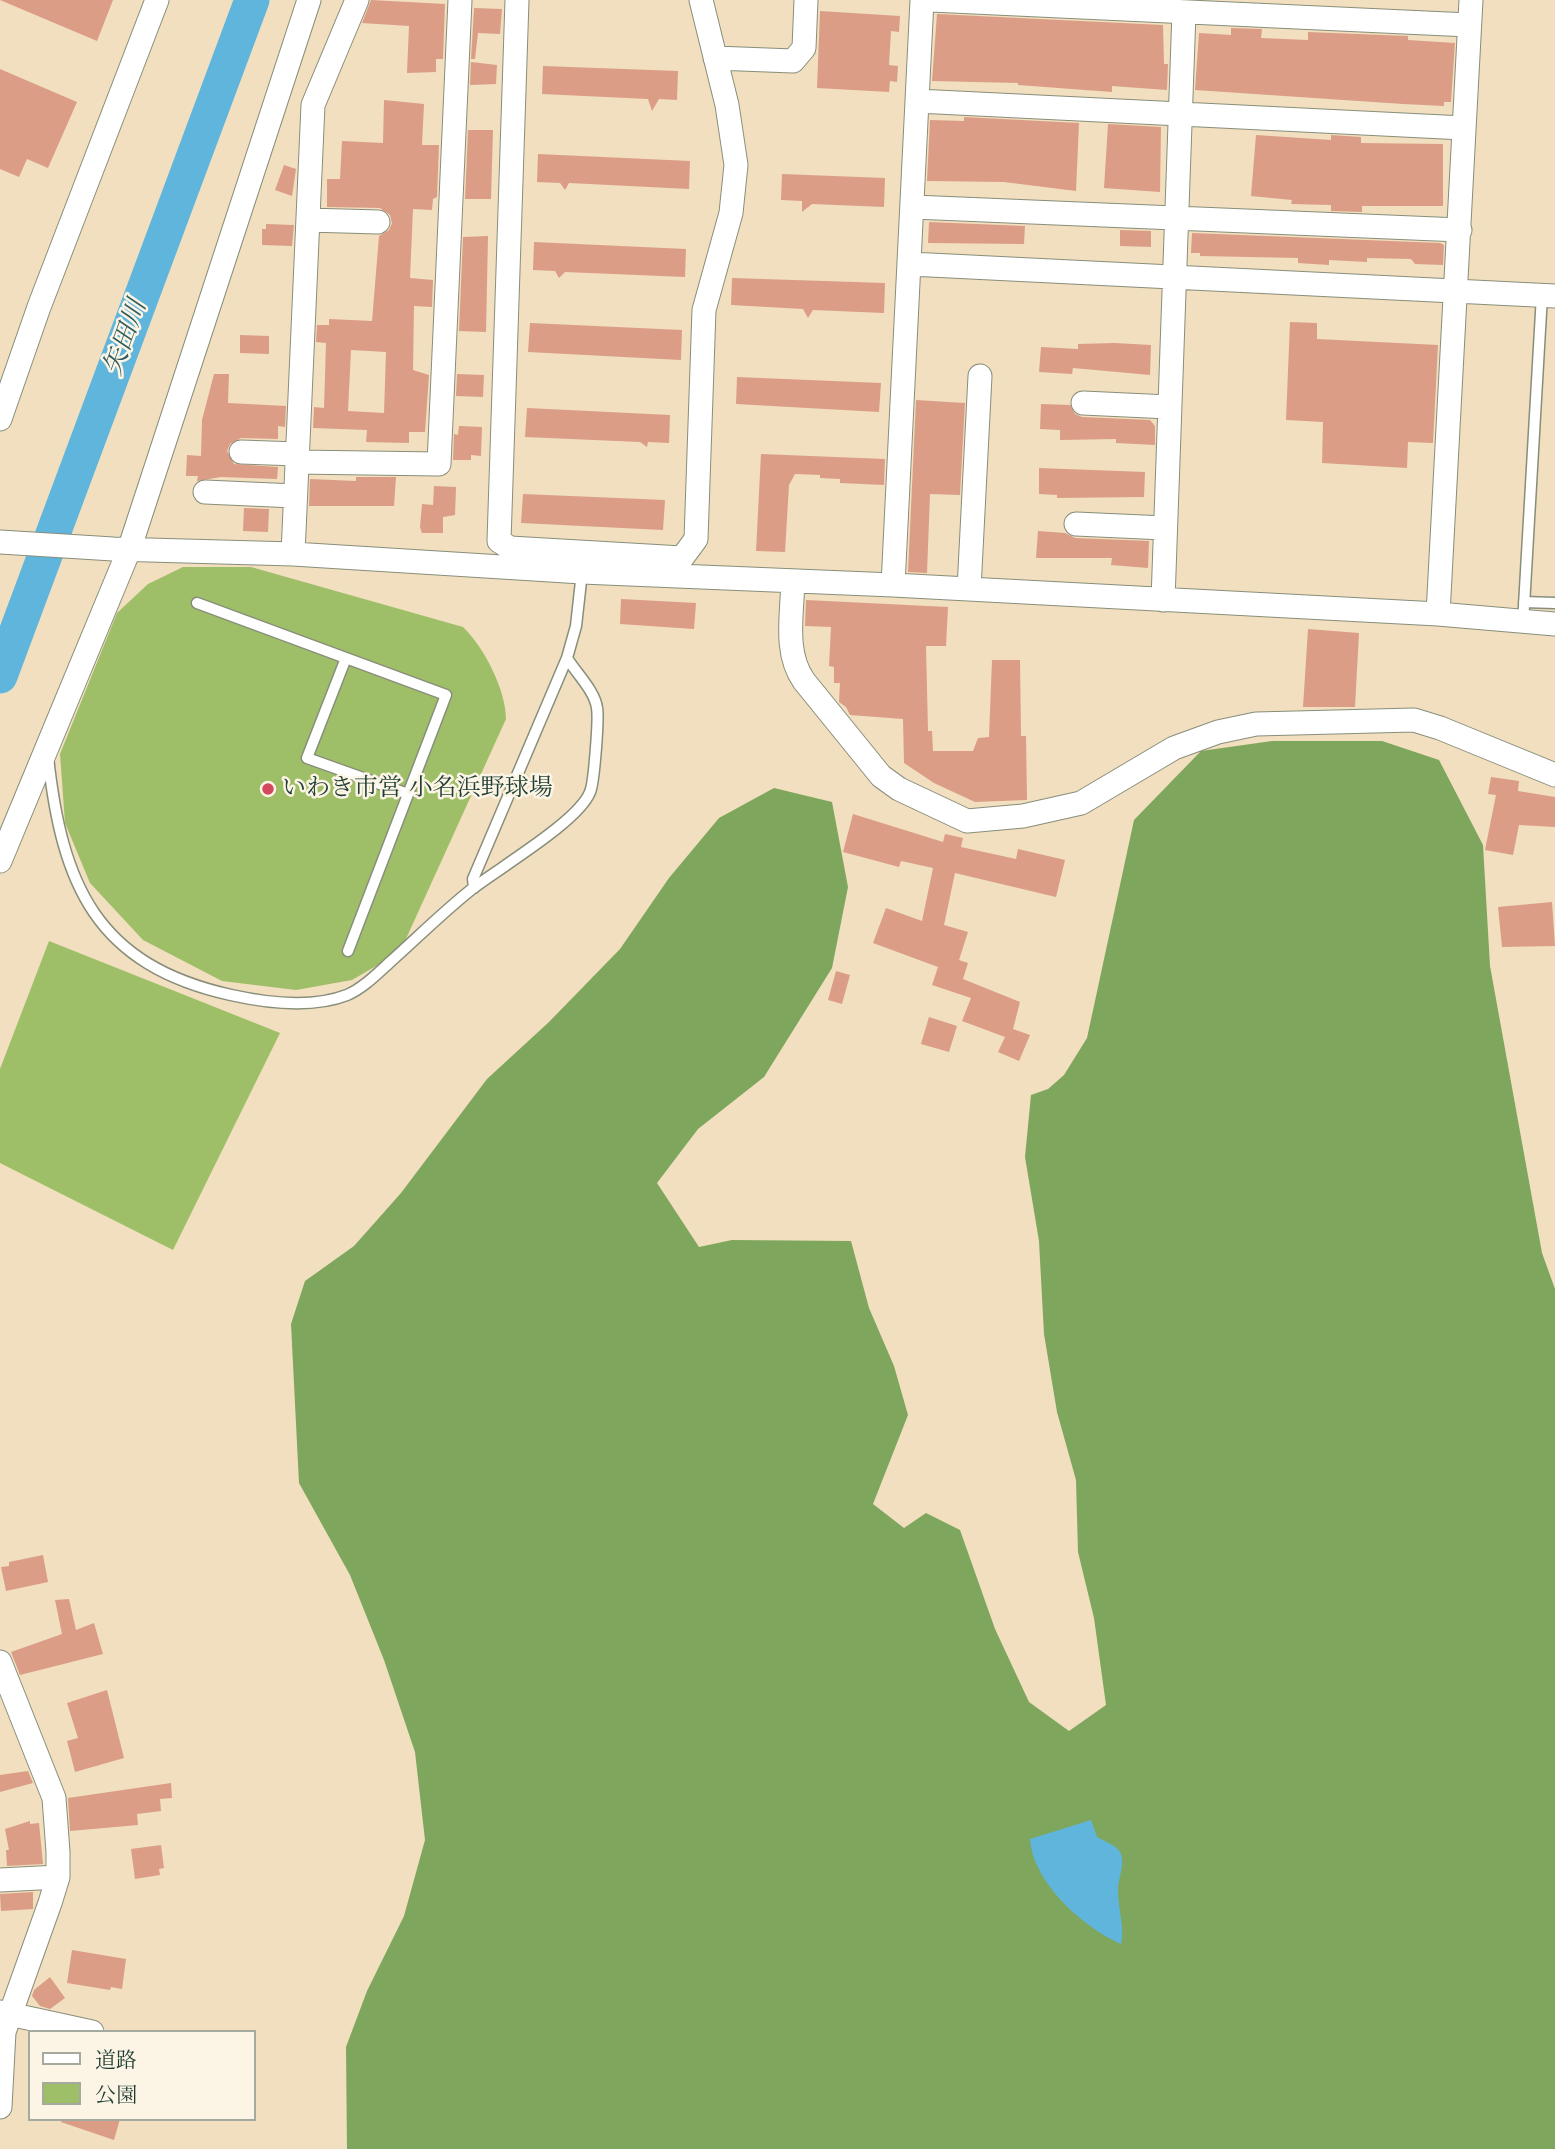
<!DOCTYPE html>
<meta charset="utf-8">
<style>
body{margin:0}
#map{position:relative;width:1555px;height:2149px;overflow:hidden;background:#f1dfbf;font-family:"Old Standard TT","Noto Serif JP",serif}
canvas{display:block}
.legend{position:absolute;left:28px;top:2030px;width:228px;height:91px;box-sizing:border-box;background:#fcf5e5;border:2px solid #a4ab9e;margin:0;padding:9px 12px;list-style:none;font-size:21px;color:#1f3d34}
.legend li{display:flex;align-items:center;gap:14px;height:35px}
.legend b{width:35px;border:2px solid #a4ab9e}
</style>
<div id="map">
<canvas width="1555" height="2149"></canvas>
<ul class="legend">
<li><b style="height:9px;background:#fff"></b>道路</li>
<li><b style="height:19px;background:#9ebf68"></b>公園</li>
</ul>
</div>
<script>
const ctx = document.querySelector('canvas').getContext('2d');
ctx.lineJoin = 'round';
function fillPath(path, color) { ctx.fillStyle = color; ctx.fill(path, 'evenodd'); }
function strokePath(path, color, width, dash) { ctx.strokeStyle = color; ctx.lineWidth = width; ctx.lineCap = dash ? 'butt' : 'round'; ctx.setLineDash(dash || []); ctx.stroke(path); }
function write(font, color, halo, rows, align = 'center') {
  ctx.font = font + ' "Old Standard TT","Noto Serif JP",serif'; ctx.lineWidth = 5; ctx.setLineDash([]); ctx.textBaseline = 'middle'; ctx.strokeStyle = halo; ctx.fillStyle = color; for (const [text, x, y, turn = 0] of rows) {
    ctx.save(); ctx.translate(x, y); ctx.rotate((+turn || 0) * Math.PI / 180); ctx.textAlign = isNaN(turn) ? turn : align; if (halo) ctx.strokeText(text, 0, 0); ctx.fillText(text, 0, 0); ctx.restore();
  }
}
fillPath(new Path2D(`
 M183 567H251L463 627C484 647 506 690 506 719L400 952 352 980 296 990 222 981 143 940 90 883 65 823 60 754 117 613 148 584Z
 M49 941 280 1033 173 1250 0 1163V1069Z`), '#9ebf68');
fillPath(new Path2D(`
 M1272 741H1382L1439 760 1483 845 1490 966 1542 1253 1555 1289V2149H347L346 2047 367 1991 404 1916 425 1840 415 1752 384 1660 350 1575 299 1483 291 1324 305 1281 354 1246 401 1193 487 1079 549 1022 620 949 669 878 719 818 774 788 832 802 848 887 832 968 764 1077 698 1129 657 1183 699 1247 732 1240 851 1241 869 1308 894 1366 908 1415 873 1504 904 1528 926 1513 960 1530 995 1629 1029 1702 1069 1731 1106 1705 1094 1618 1078 1552 1076 1480 1057 1412 1044 1334 1039 1241 1025 1157 1031 1095 1048 1089 1064 1075 1087 1038 1134 820 1201 751Z`), '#7ea65c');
fillPath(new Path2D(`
 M1091 1820 1097 1837C1104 1841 1116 1845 1120 1852 1126 1862 1118 1879 1118 1890 1118 1908 1125 1929 1121 1944 1083 1927 1033 1883 1030 1839Z`), '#5fb5dc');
strokePath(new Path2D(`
 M0 676 252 0`), '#5fb5dc', 35);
fillPath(new Path2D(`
 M0 0H113L97 41Z
 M371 0 445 4 443 59H436V72L407 73 409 26 362 23Z
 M474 8 502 9 500 34 478 33 475 59H471Z
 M820 11 900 16 899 32 891 31 889 65 898 66 897 82 890 81 889 92 817 88Z
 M937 14 1163 25 1164 64H1168L1167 90 1112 86V92L1018 85V83L932 81Z
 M1231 28 1262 29 1261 38 1308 40V32L1408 36V40L1455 43 1451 102H1444V106L1403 104 1195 90 1199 33 1231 35Z
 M471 62 497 65 496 84 470 85Z
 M543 66 678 71 677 100 659 99 652 111 648 99 542 94Z
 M0 69 77 102 48 168 27 159 19 177 0 169Z
 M384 100 424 104 422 145H439L437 197 433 199 432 210 413 209 410 278 433 280 432 307 414 306 413 370 429 375 425 432H409V443L366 442 367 430 313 428 314 407 324 408 326 343 316 342 317 325H329V319L372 321 379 236 389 230 392 223 390 215 380 208 327 207V179H340L342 141 383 143ZM351 350 386 352 384 413 348 411Z
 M964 117 1079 123 1076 191 1004 182 927 181 930 120 964 121Z
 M1108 124 1161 127 1160 192 1104 188Z
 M468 130H493L491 199H465Z
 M1256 135 1331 140V135L1361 137V143L1443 144V206H1362V212L1331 211V205L1291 204 1292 200 1251 196Z
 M538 154 690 161 689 189 569 183 565 190 560 183 537 182Z
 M284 165 296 169 292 196 275 190Z
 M782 174 885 178 884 207 812 204 802 212V201L781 200Z
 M929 222 1025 226 1024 244 928 243Z
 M266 224 294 225 292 246 262 245V229H266Z
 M1120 230 1151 231V247L1120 246Z
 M1192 233 1440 243 1444 245 1443 265 1415 264 1411 259 1367 258V262L1329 260V265L1298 263V258L1200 256V253H1191Z
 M488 236 486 332 459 331 463 237Z
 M534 242 686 249 685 277 565 272 559 278 555 271 533 270Z
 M732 278 885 283 884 313 813 310 808 318 803 309 731 305Z
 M1290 322 1317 323V339L1438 345 1433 443 1408 442 1407 468 1322 463 1323 422 1286 420Z
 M530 323 682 330 681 360 528 352Z
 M240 335 269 336V354L240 353Z
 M1114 343 1151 345 1150 375 1073 368 1072 374 1039 372 1041 347 1078 349V344Z
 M214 374H229L228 403 286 406 285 427 278 426V439L241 438 230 444 227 451 234 464 278 467 277 479 221 477 197 481 198 476H186L187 455 201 456 202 420Z
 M457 374 484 375 483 397 456 396Z
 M737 377 881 383 879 412 736 404Z
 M916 400 965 403 960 495 930 494 927 573 908 572Z
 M1041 404 1070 405 1075 414 1082 417 1150 420 1155 426V445L1116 443V439L1060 440V430L1040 429Z
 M527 408 670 415 669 443 648 442 647 447 640 442 525 437Z
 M459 426 482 427 481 456 471 455V460H453L454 434 458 435Z
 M761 454 885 459 884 485 840 483V479L820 478V475L795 474 789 485 785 552 756 551Z
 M1039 468 1145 472 1144 497 1057 498V495L1039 494Z
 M356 477H396L394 506H309L310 479 356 481Z
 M434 486 456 487 455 515 443 517V533H422L420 527 422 504 433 505Z
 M523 494 665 500 663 530 521 523Z
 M244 508 269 509 268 532 243 531Z
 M1038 531 1065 533 1075 538 1149 541 1148 568 1111 565 1112 558H1036Z
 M621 599 696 603 694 629 620 624Z
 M806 600 948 607 946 646H926L928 731H932L933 751H973L978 738 989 737 992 660H1020L1021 736H1026L1027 800 975 802 934 783 904 763 903 719 850 715 846 707 839 702 840 683H834V667L829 666 831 627 805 626Z
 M1308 629 1359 633 1355 707H1303Z
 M1491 777 1519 781 1518 791 1555 797V827L1519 825 1513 855 1485 850 1496 795 1488 794Z
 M853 814 943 842 945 834 963 838 961 847 1016 859 1018 849 1065 860 1056 897 955 873 944 925 968 932 959 960 968 963 963 979 1020 1002 1013 1029 1030 1035 1019 1061 998 1052 1005 1037 962 1021 971 998 932 985 938 967 873 943 886 908 922 921 933 868 901 861 899 867 843 852Z
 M1552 902 1555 946 1502 947 1498 907Z
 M836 971 850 975 842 1004 828 1000Z
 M929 1017 957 1026 949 1052 921 1044Z
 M43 1555 48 1582 6 1591 1 1567 9 1566V1562Z
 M69 1599 76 1630 94 1623 103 1654 20 1675 11 1652 62 1634 55 1600Z
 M107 1690 124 1758 75 1772 67 1741 78 1738 67 1703Z
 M28 1771 33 1783 0 1792V1775Z
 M171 1783 172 1798 160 1799 161 1811 137 1814 138 1825 70 1831 68 1798Z
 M30 1821V1824L39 1823 43 1864 7 1866 6 1850H9L5 1829Z
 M161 1845 164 1868 159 1869 160 1875 135 1879 131 1849Z
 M33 1892V1909L1 1911 0 1894Z
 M72 1950 126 1959 122 1989 111 1987 110 1990 67 1983Z
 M50 1977 65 1998 50 2009 40 2006 32 1996 34 1990Z
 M62 2119H120L114 2140 61 2122Z`), '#db9d86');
const service = new Path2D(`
 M1524 602 1555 603
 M197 603 446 695 348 951
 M1523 623 1542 295
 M346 658 307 758 408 794
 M48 757C62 885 96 965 231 995 267 1003 311 1009 347 995 362 989 377 974 389 963 416 939 443 912 472 889 499 868 579 821 590 792 594 784 599 718 597 708 595 691 576 673 567 658
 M474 888 473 879 567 658 576 626 582 572`);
const minor = new Path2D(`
 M517 0 499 541 510 548 682 558 696 539 704 310 731 213 736 165 727 105 701 0
 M931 0 1469 25
 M715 58 793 61 804 48 806 0
 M917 101 1464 128
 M913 207 1460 230
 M308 220 378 222
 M910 264 1555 296
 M1083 403 1169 407
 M0 419 39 307 157 0
 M241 452 297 454
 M296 462 439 464 460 0
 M205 492 295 496
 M1076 524 1165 528
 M0 542 113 549 293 554 582 572 893 585 1438 614 1555 624
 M293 554 313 105 357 0
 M793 581C792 615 784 653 804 681L881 776 899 789 967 821 1023 816 1081 803 1174 748 1218 732 1256 724 1414 720 1440 728 1555 775
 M893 585 922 0
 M969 589 980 376
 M1163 600 1184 12
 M1438 614 1471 0
 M0 861 129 550 309 0
 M0 1662 54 1798 58 1852V1877L50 1903 4 2032 0 2107
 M0 1880 58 1877
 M0 2012 92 2032`);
strokePath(service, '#888e7a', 13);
strokePath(minor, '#888e7a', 25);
strokePath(service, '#fff', 10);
strokePath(minor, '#fff', 23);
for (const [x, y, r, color] of [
 [268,789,7,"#d1495b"]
]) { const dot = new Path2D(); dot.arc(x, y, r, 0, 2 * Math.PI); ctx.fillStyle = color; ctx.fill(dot); strokePath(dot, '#fcf5e5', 2.5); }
write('24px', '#1f3d34', '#fcf5e5', [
 ["いわき市営 小名浜野球場",282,789]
], 'left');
write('italic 26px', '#2f5b5e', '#fcf5e5', [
 ["矢田川",126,338,-70]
]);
</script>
